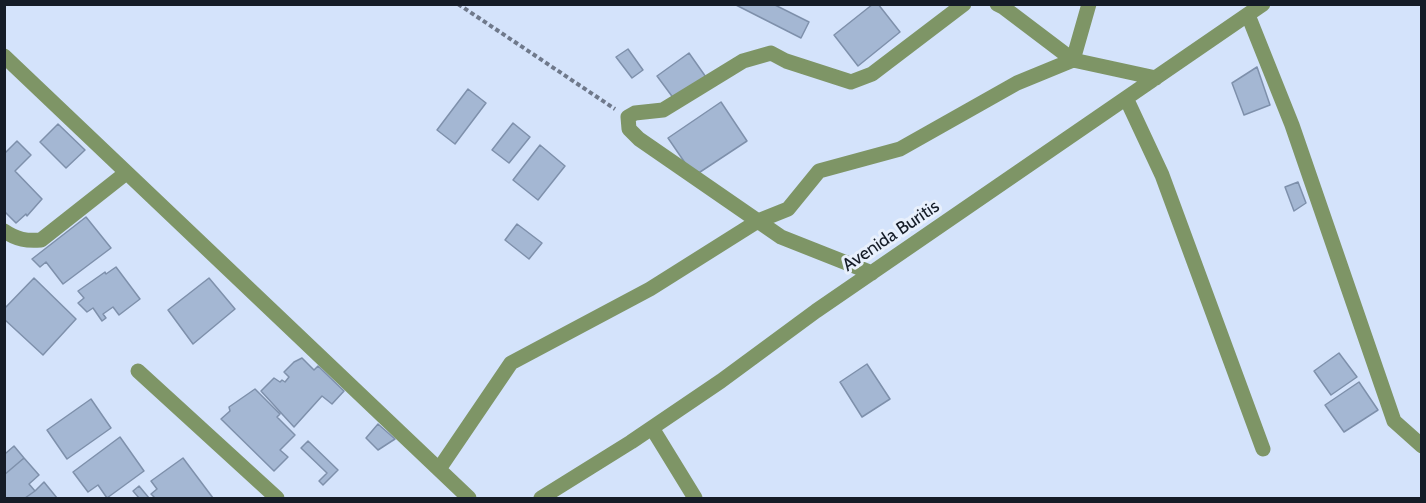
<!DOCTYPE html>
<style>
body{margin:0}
#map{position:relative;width:1426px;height:503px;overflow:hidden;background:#d4e3fb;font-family:Cabin,sans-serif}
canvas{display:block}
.frame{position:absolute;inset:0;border:6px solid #151c27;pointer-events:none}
</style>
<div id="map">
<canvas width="1426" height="503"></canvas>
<div class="frame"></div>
</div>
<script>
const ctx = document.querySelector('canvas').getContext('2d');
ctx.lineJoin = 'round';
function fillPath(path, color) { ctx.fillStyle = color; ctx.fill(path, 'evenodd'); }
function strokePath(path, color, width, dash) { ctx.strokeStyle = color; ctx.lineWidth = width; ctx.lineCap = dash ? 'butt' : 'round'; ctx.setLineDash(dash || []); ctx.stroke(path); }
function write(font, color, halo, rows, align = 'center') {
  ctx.font = font + ' Cabin,sans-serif'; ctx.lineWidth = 6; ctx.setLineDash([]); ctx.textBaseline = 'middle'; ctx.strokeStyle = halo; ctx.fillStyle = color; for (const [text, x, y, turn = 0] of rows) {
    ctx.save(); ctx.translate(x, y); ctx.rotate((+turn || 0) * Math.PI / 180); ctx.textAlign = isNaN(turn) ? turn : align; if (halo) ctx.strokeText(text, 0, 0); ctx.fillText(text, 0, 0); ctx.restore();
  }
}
const building = new Path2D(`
 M734 4H773L809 22 801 38Z
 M873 4H878L900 32 858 66 834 35Z
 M628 49 643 70 632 78 616 57Z
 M689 53 708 80 677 103 657 76Z
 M1257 67 1270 105 1244 115 1232 83Z
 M468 89 486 103 455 144 437 130Z
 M721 102 747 141 694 176 668 138Z
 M513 123 530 137 509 163 492 150Z
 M58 124 85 150 66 168 40 142Z
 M17 141 31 155 15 171 42 199 27 216 26 214 16 223 4 211V154Z
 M540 145 565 166 538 200 513 180Z
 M1298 182 1306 203 1294 211 1285 187Z
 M86 217 111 248 63 284 46 262 40 267 32 259Z
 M517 224 542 243 529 259 505 240Z
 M116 267 140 299 119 315 113 307 103 314 106 318 102 321 93 308 87 312 78 303 84 298 78 291 105 272 106 274Z
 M34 278 76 319 43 355 4 319V309Z
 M209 278 235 309 193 344 168 310Z
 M1339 353 1357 377 1331 395 1314 371Z
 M302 358 314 370 318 366 344 391 332 404 322 396 294 427 261 391 274 378 280 382 282 380 285 382 289 377 284 372 294 362Z
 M867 364 890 399 862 417 840 382Z
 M1359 382 1378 410 1344 432 1325 405Z
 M255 389 280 414 277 417 295 435 280 450 288 457 274 471 221 419 230 411 229 407Z
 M91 399 111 428 67 459 47 430Z
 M378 424 395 439 378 450 366 438Z
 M120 437 144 471 107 498 98 485 88 492 73 472Z
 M308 441 338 470 323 485 319 481 327 473 301 448Z
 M14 446 24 458 4 475V451L6 453Z
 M24 458 39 475 29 484 35 491 25 498H4V475Z
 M183 458 213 498H155L151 494 157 489 151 481Z
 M44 482 57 498H25L35 491Z
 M139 486 149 498H139L133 491Z`);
fillPath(building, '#a4b7d3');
strokePath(building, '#7e90ab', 1.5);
strokePath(new Path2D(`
 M458 4 615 109`), '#6f798b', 4, [4.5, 3]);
strokePath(new Path2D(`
 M997 4 1003 7 1073 60 1156 78
 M1248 15 1292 125 1394 421 1422 446
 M4 56 469 498
 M1126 98 1162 175 1263 449
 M4 231C17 240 27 241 41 240L126 173
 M872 273 781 237 639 139 629 129 628 117 635 113 663 110 743 61 771 53 786 61 851 82 872 74 964 4
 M138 371 277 498
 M652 428 695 498
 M439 469 511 363 650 289 758 221 788 209 819 171 900 149 1017 83 1073 60 1089 4
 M541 498 631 442 721 381 816 311 1263 4`), '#7e9566', 15);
write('18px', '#151c27', '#e8f0fc', [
 ["Avenida Buritis",891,236,-34]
]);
</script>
